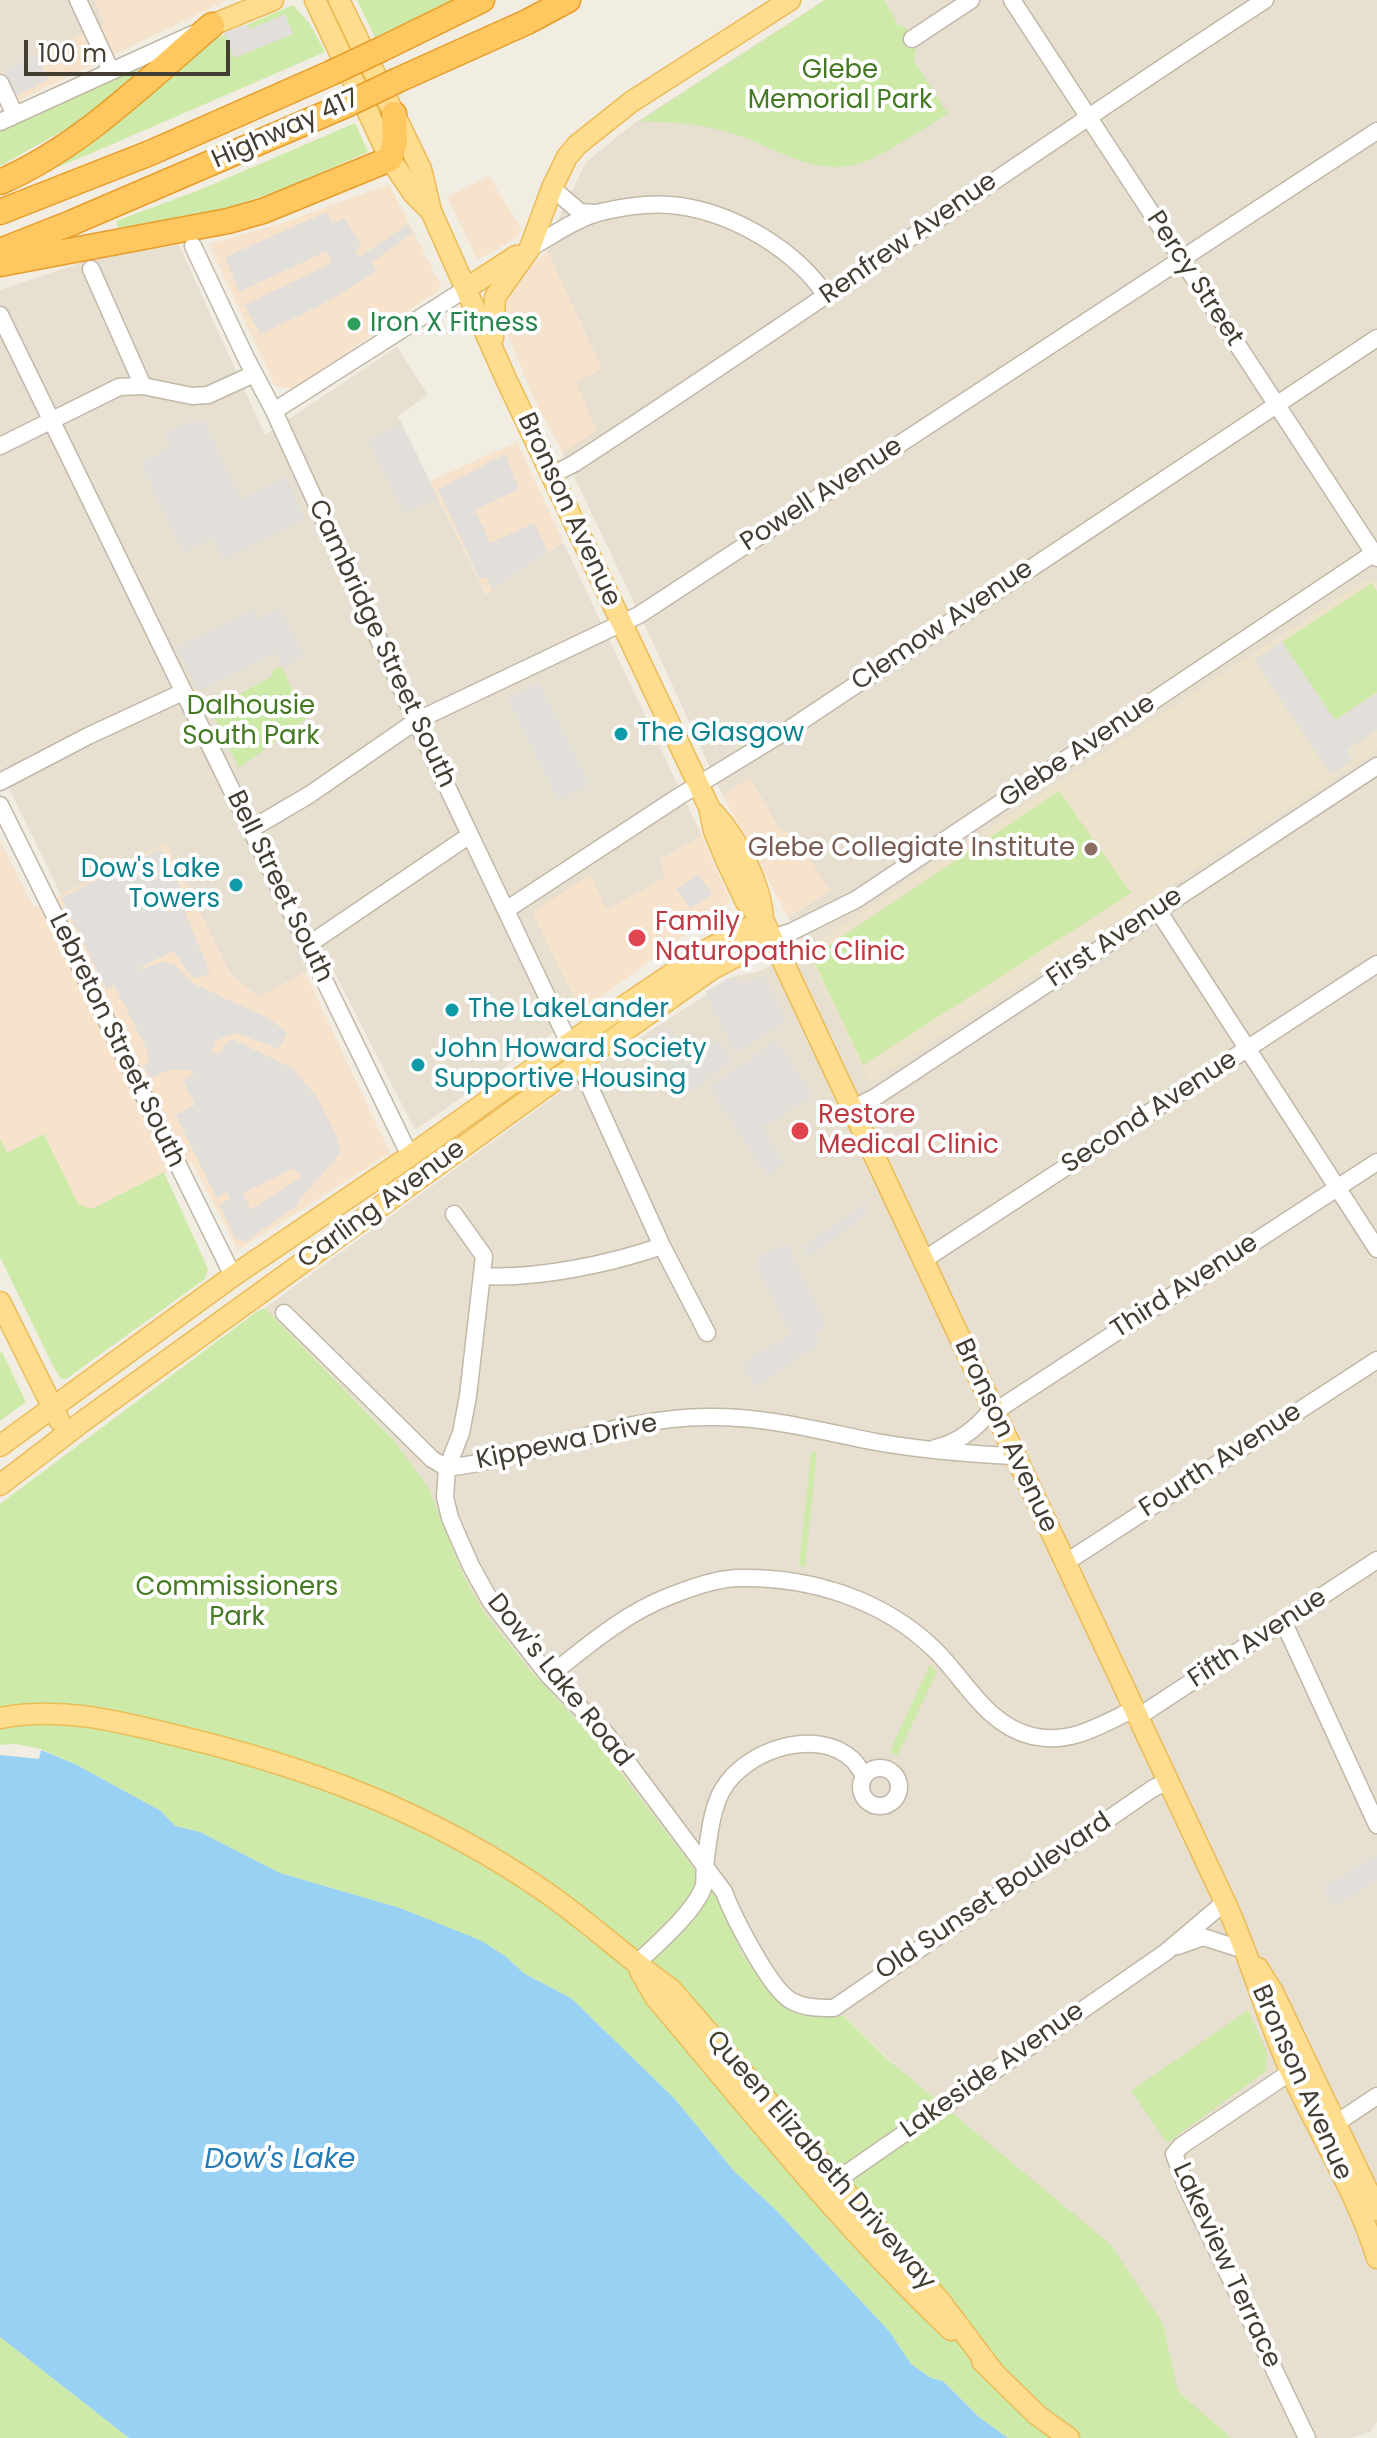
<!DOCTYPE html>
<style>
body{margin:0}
#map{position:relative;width:1377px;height:2438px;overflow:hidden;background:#f2ede2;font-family:Poppins,sans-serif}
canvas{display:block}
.scale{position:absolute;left:24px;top:40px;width:206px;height:36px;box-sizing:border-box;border:4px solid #443d32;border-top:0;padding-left:10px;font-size:24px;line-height:28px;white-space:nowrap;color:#443d32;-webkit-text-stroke:6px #fff;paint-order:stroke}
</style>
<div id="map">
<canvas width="1377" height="2438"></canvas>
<div class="scale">100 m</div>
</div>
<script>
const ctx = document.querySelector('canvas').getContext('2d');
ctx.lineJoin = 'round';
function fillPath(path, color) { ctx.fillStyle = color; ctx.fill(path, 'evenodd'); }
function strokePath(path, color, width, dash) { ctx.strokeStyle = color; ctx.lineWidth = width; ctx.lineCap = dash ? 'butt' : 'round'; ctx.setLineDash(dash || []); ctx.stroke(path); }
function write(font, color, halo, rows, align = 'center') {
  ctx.font = font + ' Poppins,sans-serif'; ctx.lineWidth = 8; ctx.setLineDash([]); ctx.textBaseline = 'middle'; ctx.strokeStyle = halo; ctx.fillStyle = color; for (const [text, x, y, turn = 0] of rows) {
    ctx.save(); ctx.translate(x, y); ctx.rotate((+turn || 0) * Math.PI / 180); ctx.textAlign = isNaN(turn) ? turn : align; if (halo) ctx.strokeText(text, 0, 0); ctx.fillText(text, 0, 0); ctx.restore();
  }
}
fillPath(new Path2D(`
 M0 0H96L95 2 105 24 0 72Z
 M824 0H1377V2422L1370 2432 1351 2438H1231L1178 2391 1163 2324 844 2016 800 2015 784 2007 765 1986 741 1952 721 1904 599 1744 530 1670 483 1611 463 1575 435 1505 396 1443 265 1308 599 1064 735 976 758 972 806 949 788 917 830 891 780 830 750 778 723 796 648 632 563 453 533 397 602 369 547 251 561 213 586 162 633 124Z
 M179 245 265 435 397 347 428 395 398 416 485 594 563 542 702 836 660 859 666 878 606 910 590 876 533 912 582 1013 415 1130 328 960 259 997 230 974 166 844 61 895 0 770V290L98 257Z`), '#e7dfd0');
fillPath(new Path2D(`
 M96 0H227L12 104 0 80V72L105 24 95 1Z
 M489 176 522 230 518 236 496 250 477 259 447 197Z
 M389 184 442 288 293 389 275 386 209 244 286 222Z
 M547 251 602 369 576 383 597 430 563 453 533 397 505 327 503 310 519 277Z
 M517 442 563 541 486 595 430 481Z
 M750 778 780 830 795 835 830 891 788 917 723 796Z
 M702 836 730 901 597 1000 582 1013 532 912 590 875 607 910 665 878 660 860Z
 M0 840 34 908 166 843 230 974 259 997 305 972 390 1153 238 1250 191 1161 164 1172 93 1209 78 1204 44 1134 7 1153 0 1138Z`), '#f7e3cb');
fillPath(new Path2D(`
 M1365 580 1377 582V750L869 1083 806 949Z`), '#ede2cb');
fillPath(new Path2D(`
 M357 0H456L376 40Z
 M825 0H884L899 26H905L916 47 914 61 948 114C925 127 885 155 861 163 809 179 769 141 720 130 694 123 667 122 640 121Z
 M293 5 310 24 325 52 85 156 35 176 205 43Z
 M148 60 151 65 71 126 0 166V132Z
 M355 123 368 152 284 189 202 216 118 228 116 221 202 189Z
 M1372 583 1377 592V692L1335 721 1282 642Z
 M281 666 306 719 239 768 211 710 271 677 274 669Z
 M1059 791 1131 893 863 1065 812 957Z
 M44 1134 78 1204 92 1209 164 1172 208 1269 205 1279 66 1379H61L53 1366 0 1257V1138L7 1153Z
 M265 1308 396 1443 429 1489 463 1575 483 1611 530 1670 599 1744 721 1904 741 1952 765 1986 784 2007 800 2015 844 2016 886 2058 1111 2245 1163 2324 1178 2391 1231 2438H1008L979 2417 943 2381 931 2378 911 2364 889 2331 776 2210 734 2171 675 2099 571 1998 525 1974 505 1956 481 1941 400 1908 280 1873 200 1832 175 1826 161 1811 75 1764 41 1749 15 1744 0 1745V1504L256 1312Z
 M2 1352 26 1402 0 1421V1353Z
 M811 1452H817L805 1567 799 1566Z
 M930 1664 937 1672 897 1756 890 1751Z
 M1248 2010 1267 2052 1266 2071 1167 2143 1131 2091Z
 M0 2337 129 2438H0Z`), '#cdeaa8');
fillPath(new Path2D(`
 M285 14 293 34 234 58 224 33 247 24 250 29Z
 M36 55 48 80 16 96 3 71Z
 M327 212 333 223 344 218 362 247 355 251 359 257 408 224 413 233 372 262 377 271 325 303 261 334 244 305 332 263 327 251 239 292 225 257Z
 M205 420 240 500 286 477 305 519 224 559 213 538 183 554 142 463 171 448 165 432 187 423Z
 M401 423 438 498 405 514 368 440Z
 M505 454 519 489 475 510 490 543 534 523 548 552 492 590 487 577 480 580 438 489Z
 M282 608 304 657 284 667 275 653 198 691 176 647 254 609 259 619Z
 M1282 642 1335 720 1377 693V730L1347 750 1353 760 1331 775 1254 660Z
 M539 682 590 784 558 800 507 698Z
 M161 848 183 894V907L210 973 199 978 192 976 173 951 133 971 164 962 174 964 192 983 268 1018 287 1032 279 1049 236 1033 215 1041 212 1053H220L229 1040H234L292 1068 317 1097 338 1139 340 1149 338 1156 299 1200 298 1205 245 1242 235 1238 219 1204 230 1199 227 1192 216 1197 176 1115 195 1105 183 1080 194 1074 193 1071 172 1069 150 1078 143 1065 148 1064 147 1049 114 985 107 990 61 898ZM294 1168 301 1177 251 1210 243 1193Z
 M698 874 712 894 690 909 676 889Z
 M766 976 786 1021 736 1053 706 992 730 977 740 983Z
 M667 1026 691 1059 718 1040 733 1061 688 1093 649 1039Z
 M777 1040 813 1096 763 1127 784 1163 767 1176 710 1087Z
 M866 1203 869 1213 807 1258 802 1248Z
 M788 1243 826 1327 817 1333 821 1342 756 1387 743 1363 790 1334 755 1259Z
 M1377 1855V1880L1335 1906 1323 1888Z`), '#e2dfdb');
fillPath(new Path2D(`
 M41 1750 75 1764 161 1811 175 1826 200 1832 280 1873 400 1908 482 1941 505 1956 525 1974 571 1998 675 2099 734 2171 776 2210 889 2331 911 2364 931 2378 943 2381 979 2417 1008 2438H129L0 2337V1755L39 1759Z`), '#99d1f4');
const minor = new Path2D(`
 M78 0 111 71
 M1012 0 1377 558
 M912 39 971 0
 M0 83 15 115
 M0 122 193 34
 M552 188 580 212 596 213
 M193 246 246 358 274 411 423 736 569 1043
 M530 248C552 236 577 218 601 212 626 206 654 202 680 206 735 214 796 250 827 297
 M91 269 143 386
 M0 315 410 1156
 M274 411 467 288
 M0 446 119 387 143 386 192 396 208 395 254 374
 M552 475 575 463C807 312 1033 151 1265 0
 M0 782 88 736 183 692
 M0 805 233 1276
 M251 829 309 795 416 721 639 615 1377 131
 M1157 909 1377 1249
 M506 910 678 797 791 728 1377 338
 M772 938 793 931 857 899 1377 551
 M308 945 470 835
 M579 1063 662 1246 707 1333
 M852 1109 877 1096 1377 766
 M454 1214 484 1256 468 1396 461 1433 447 1468C535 1457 618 1417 708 1417 765 1416 820 1431 876 1442 922 1450 968 1454 1014 1456
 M922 1261 1377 964
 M483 1276C538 1279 610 1264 662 1246
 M284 1313 432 1459 447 1468 445 1497 450 1518 471 1566 491 1602 549 1676 607 1735 724 1892C733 1916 769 1987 790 2000 803 2008 819 2008 834 2008L1152 1789 1168 1781
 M994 1412 1377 1162
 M935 1448C959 1443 977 1428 992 1409
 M1065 1563 1377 1360
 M1284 1623 1377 1825
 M549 1676C587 1646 625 1613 670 1596 690 1588 719 1578 740 1578 811 1577 882 1599 934 1649 965 1679 986 1725 1032 1736 1070 1745 1101 1725 1134 1709
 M1138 1717 1377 1560
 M861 1787a19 19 0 1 1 38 0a19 19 0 1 1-38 0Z
 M1178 1946 1203 1937 1247 1951
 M636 1964C655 1946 697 1910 704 1885 705 1879 704 1872 705 1866 708 1844 711 1808 723 1789 746 1750 816 1726 853 1760 857 1764 860 1770 864 1775
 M1298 2067 1181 2146 1174 2154 1187 2188 1307 2438
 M1329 2128 1377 2096
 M827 2187 1166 1952 1225 1902`);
const major = new Path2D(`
 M315 0 390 159 413 193 431 211
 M339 0 421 169 431 211 506 379 709 807 714 831 727 862 746 902 763 920 772 938 1225 1902C1250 1956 1265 2013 1289 2068 1317 2131 1357 2192 1377 2258
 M212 25 273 0
 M467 288 516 256
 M493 338 495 297 530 248 552 188 567 157 577 145 631 102 790 0
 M714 813C737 838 762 886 763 920
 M0 1302 59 1420
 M0 1446 233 1276 410 1156 569 1043 710 948 763 920
 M0 1485 86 1419 579 1063 712 969 772 938
 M0 1718C59 1706 117 1721 174 1735 309 1767 432 1813 547 1893 590 1923 628 1959 671 1989L940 2301 992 2370
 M1258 1968 1273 1992 1377 2210
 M640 1971 655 1997C751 2110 843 2228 951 2330
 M982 2361 1037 2415 1069 2438`);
const highway = new Path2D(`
 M382 49 482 0
 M398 80 527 22 568 0
 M0 182C81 147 146 81 212 25
 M0 212 150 153 331 73
 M0 251 71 223 346 105
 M0 264 228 221 263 211 390 159 395 141 394 114`);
strokePath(minor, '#c1b8a7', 19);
strokePath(major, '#ebbc58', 23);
strokePath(highway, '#e79d28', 27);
strokePath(minor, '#fff', 16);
strokePath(major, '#ffdd8e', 20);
strokePath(highway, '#ffc760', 24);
const highwayBridge = new Path2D(`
 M331 73 382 49
 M346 105 398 80`);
strokePath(highwayBridge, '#e79d28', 27, []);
strokePath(highwayBridge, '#ffc760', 24);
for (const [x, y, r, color] of [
 [354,324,8,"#2e9e5b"],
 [621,734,8,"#0f9aa8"],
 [1091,849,8,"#8d6e63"],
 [236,885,8,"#0f9aa8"],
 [637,938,10,"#e0444e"],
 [452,1010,8,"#0f9aa8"],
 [418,1065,8,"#0f9aa8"],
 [800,1131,10,"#e0444e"]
]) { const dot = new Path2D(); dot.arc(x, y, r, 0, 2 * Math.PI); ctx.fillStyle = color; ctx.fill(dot); strokePath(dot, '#fff', 3); }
write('26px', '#457923', '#fff', [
 ["Glebe",840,71],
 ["Memorial Park",840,101],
 ["Dalhousie",251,707],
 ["South Park",251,737],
 ["Commissioners",237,1588],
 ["Park",237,1618]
]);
write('26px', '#443d32', '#fff', [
 ["Highway 417",286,130,-24],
 ["Renfrew Avenue",909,239,-35],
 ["Percy Street",1194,279,57],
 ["Powell Avenue",822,495,-33],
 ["Bronson Avenue",568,510,65],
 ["Clemow Avenue",943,626,-34],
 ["Cambridge Street South",381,644,65],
 ["Glebe Avenue",1078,752,-34],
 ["Bell Street South",279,887,64],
 ["First Avenue",1115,938,-34],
 ["Lebreton Street South",116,1041,64],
 ["Second Avenue",1150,1113,-33],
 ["Carling Avenue",382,1205,-36],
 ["Third Avenue",1185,1287,-33],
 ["Bronson Avenue",1005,1436,65],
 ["Kippewa Drive",567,1443,-12],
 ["Fourth Avenue",1221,1461,-33],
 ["Fifth Avenue",1258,1639,-33],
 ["Dow's Lake Road",559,1681,51],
 ["Old Sunset Boulevard",994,1897,-34],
 ["Lakeside Avenue",993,2071,-35],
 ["Bronson Avenue",1301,2083,66],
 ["Queen Elizabeth Driveway",820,2161,49],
 ["Lakeview Terrace",1226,2266,65]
]);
write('26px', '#27864d', '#fff', [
 ["Iron X Fitness",370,324]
], 'left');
write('26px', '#0d838f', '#fff', [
 ["The Glasgow",637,734],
 ["Dow's Lake",220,870,"right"],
 ["Towers",220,900,"right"],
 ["The LakeLander",468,1010],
 ["John Howard Society",434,1050],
 ["Supportive Housing",434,1080]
], 'left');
write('26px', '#785e54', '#fff', [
 ["Glebe Collegiate Institute",1075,849]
], 'right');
write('26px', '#be3a42', '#fff', [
 ["Family",655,923],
 ["Naturopathic Clinic",655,953],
 ["Restore",818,1116],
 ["Medical Clinic",818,1146]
], 'left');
write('italic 28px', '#267cb6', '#fff', [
 ["Dow's Lake",280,2161]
]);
</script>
